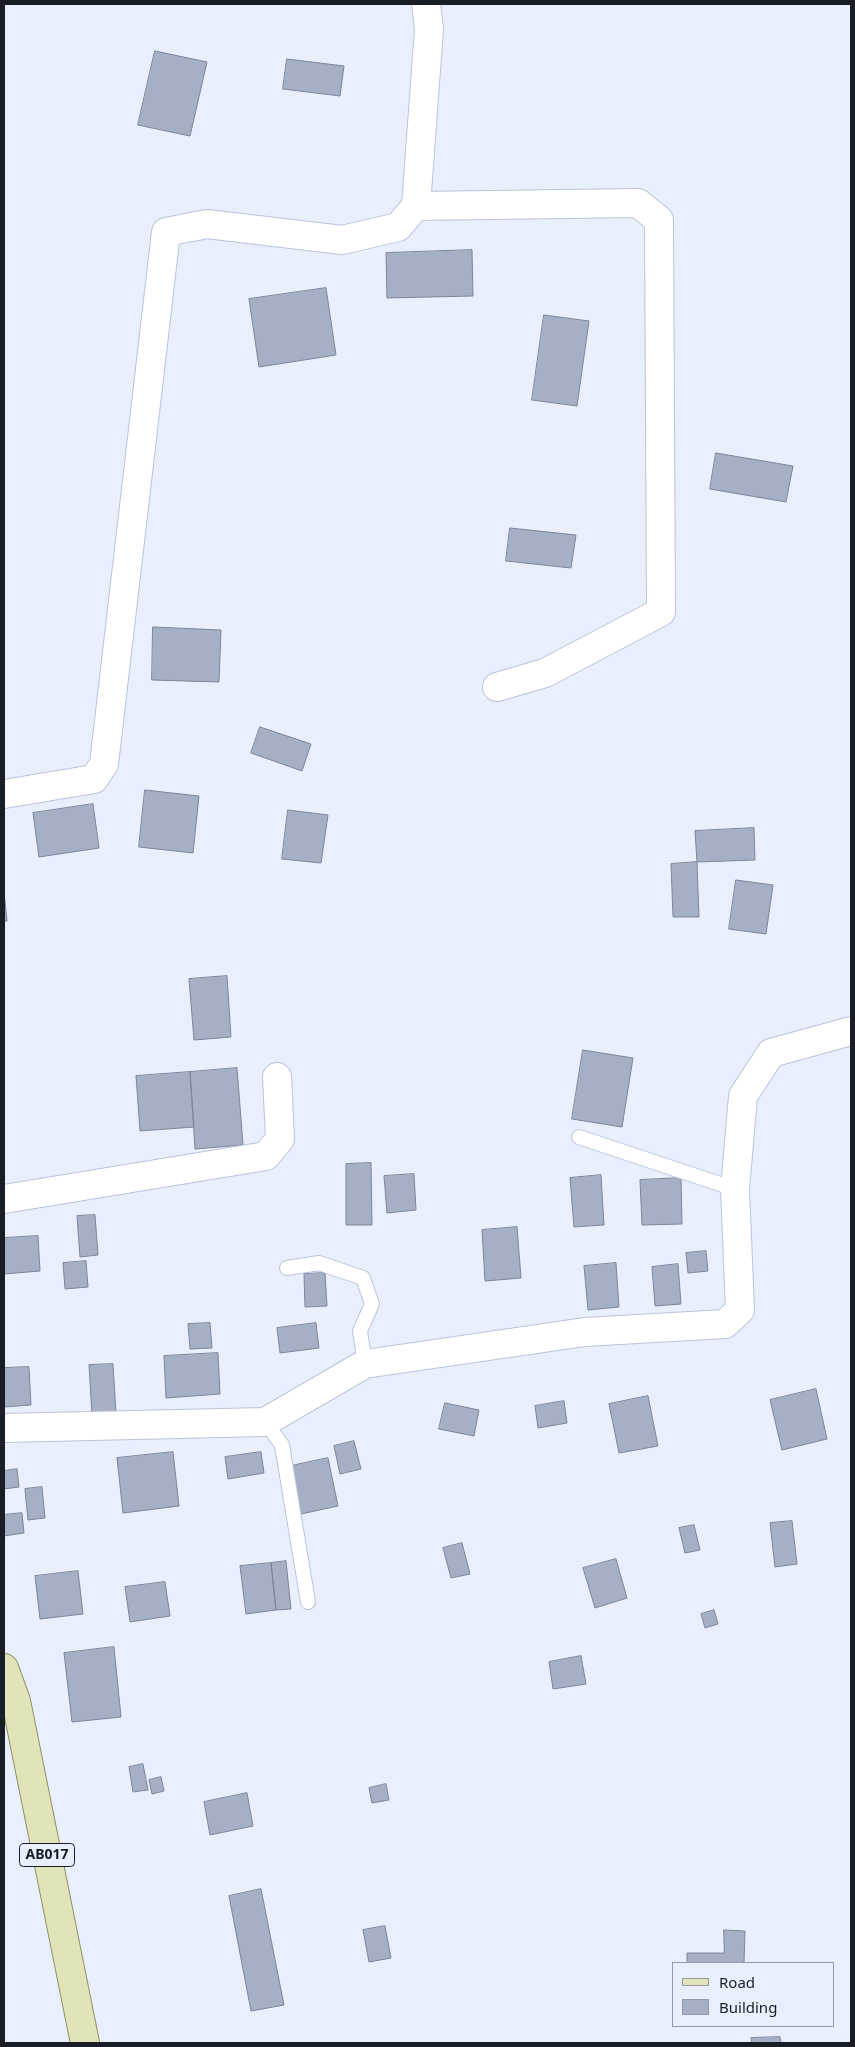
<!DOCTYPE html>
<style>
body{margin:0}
#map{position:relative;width:855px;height:2047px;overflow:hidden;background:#e9effd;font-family:"Noto Sans",sans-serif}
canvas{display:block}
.frame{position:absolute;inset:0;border:5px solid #191d25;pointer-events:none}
.legend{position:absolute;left:672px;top:1962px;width:162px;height:65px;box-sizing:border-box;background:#e9effd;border:1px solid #969ba7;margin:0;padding:6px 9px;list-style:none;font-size:15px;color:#191d25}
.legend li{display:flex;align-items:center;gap:10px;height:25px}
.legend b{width:25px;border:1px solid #969ba7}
</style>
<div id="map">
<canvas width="855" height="2047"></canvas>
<div class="frame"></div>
<ul class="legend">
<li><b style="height:6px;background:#e1e4b8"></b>Road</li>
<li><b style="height:14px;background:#a6b0c5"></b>Building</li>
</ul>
</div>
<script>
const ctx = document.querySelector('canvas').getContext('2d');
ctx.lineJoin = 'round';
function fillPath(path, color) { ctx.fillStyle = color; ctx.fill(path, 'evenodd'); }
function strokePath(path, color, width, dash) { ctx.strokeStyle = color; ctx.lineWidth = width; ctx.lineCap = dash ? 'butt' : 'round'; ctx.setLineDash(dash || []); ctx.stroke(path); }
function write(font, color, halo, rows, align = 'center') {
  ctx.font = font + ' "Noto Sans",sans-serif'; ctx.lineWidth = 4; ctx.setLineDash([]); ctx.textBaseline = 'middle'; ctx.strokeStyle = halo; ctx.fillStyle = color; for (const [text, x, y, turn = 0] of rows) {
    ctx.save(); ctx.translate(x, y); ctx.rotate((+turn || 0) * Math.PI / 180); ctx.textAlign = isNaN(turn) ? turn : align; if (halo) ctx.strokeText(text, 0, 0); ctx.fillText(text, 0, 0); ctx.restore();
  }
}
const building = new Path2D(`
 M155 51 207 62 190 136 138 125Z
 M287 59 344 66 340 96 283 89Z
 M472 250 473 296 387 298 386 253Z
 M326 288 336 355 259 367 249 299Z
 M544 315 589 321 577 406 532 400Z
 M716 453 793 466 786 502 710 489Z
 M510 528 576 535 571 568 506 561Z
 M153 627 221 630 219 682 152 680Z
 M260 727 311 744 302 771 251 753Z
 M145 790 199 796 193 853 139 847Z
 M93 804 99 848 39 857 33 813Z
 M288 810 328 815 321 863 282 859Z
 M754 828 755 860 697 862 695 831Z
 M697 862 699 917H673L671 864Z
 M736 880 773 885 766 934 729 929Z
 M4 892 7 921H4Z
 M227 976 231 1037 194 1040 189 979Z
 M583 1050 633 1058 622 1127 572 1119Z
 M237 1068 243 1145 195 1149 190 1072Z
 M190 1072 194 1127 140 1131 136 1076Z
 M371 1163 372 1225H346V1164Z
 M414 1174 416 1210 387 1213 384 1176Z
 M601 1175 604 1225 574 1227 570 1178Z
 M681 1178 682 1224 642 1225 640 1180Z
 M95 1215 98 1255 80 1257 77 1216Z
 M517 1227 521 1278 485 1281 482 1230Z
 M38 1236 40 1271 4 1274V1238Z
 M706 1251 708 1271 688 1273 686 1253Z
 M86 1261 88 1287 65 1289 63 1263Z
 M616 1263 619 1307 588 1310 584 1266Z
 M678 1264 681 1304 655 1306 652 1267Z
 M325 1273 327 1306 305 1307 304 1274Z
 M210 1323 212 1348 190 1349 188 1324Z
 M316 1323 319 1348 280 1353 277 1328Z
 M218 1353 220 1394 166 1398 164 1356Z
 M113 1364 116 1413 92 1415 89 1365Z
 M29 1367 31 1405 4 1407V1368Z
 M816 1389 827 1439 782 1450 770 1400Z
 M648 1396 658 1446 619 1453 609 1404Z
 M564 1401 567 1423 538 1428 535 1406Z
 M445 1403 479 1410 474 1436 439 1429Z
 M354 1441 361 1469 340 1474 334 1446Z
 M173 1452 179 1506 123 1513 117 1458Z
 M261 1452 264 1473 228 1479 225 1457Z
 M328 1458 338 1506 301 1514 291 1466Z
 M17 1469 19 1487 4 1489V1471Z
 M42 1487 45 1518 28 1520 25 1489Z
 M22 1513 24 1533 4 1536V1515Z
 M792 1521 797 1564 775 1567 770 1523Z
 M694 1525 700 1550 685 1553 679 1528Z
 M462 1543 470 1574 451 1578 443 1548Z
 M616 1559 627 1598 595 1608 583 1568Z
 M286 1561 291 1609 276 1610 271 1563Z
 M271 1563 276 1610 246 1614 240 1566Z
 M78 1571 83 1614 40 1619 35 1576Z
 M165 1582 170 1616 130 1622 125 1587Z
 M714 1610 718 1624 705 1628 701 1614Z
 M114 1647 121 1717 72 1722 64 1653Z
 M581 1656 586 1684 553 1689 549 1662Z
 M143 1764 148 1790 133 1792 129 1767Z
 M161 1777 164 1791 152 1794 149 1780Z
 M386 1784 389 1800 372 1803 369 1788Z
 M247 1793 253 1826 210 1835 204 1802Z
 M261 1889 284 2005 251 2011 229 1896Z
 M385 1926 391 1958 369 1962 363 1930Z
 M724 1930 745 1931 744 1963H687V1953H724Z
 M780 2037 781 2043H752L751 2038Z`);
fillPath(building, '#a6b0c5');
strokePath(building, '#7c8599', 1);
const lane = new Path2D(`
 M579 1137 735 1189
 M287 1268 319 1263 363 1278 372 1304 360 1331 365 1364
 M265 1422 282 1445 308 1602`);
const street = new Path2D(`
 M416 206 638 203 659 220 661 612 545 673 497 687
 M4 794 94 779 104 764 166 232 207 224 342 240 398 227 416 206 429 29 426 4
 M4 1199 266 1156 280 1139 277 1077
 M4 1428 265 1422 365 1364 585 1332 725 1324 740 1310 735 1189 743 1096 771 1053 851 1031`);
const primary = new Path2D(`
 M4 1668 16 1701 85 2043`);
strokePath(lane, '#bac4d9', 16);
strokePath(street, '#bac4d9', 30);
strokePath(primary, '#8e9365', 30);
strokePath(lane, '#fff', 14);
strokePath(street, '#fff', 28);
strokePath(primary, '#e1e4b8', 28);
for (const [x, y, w] of [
 [47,1855,55]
]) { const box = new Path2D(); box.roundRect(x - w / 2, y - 11.5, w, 23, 4); ctx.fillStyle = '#e9effd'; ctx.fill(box); strokePath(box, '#191d25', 1); }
write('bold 14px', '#191d25', null, [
 ["AB017",47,1855]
]);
</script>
